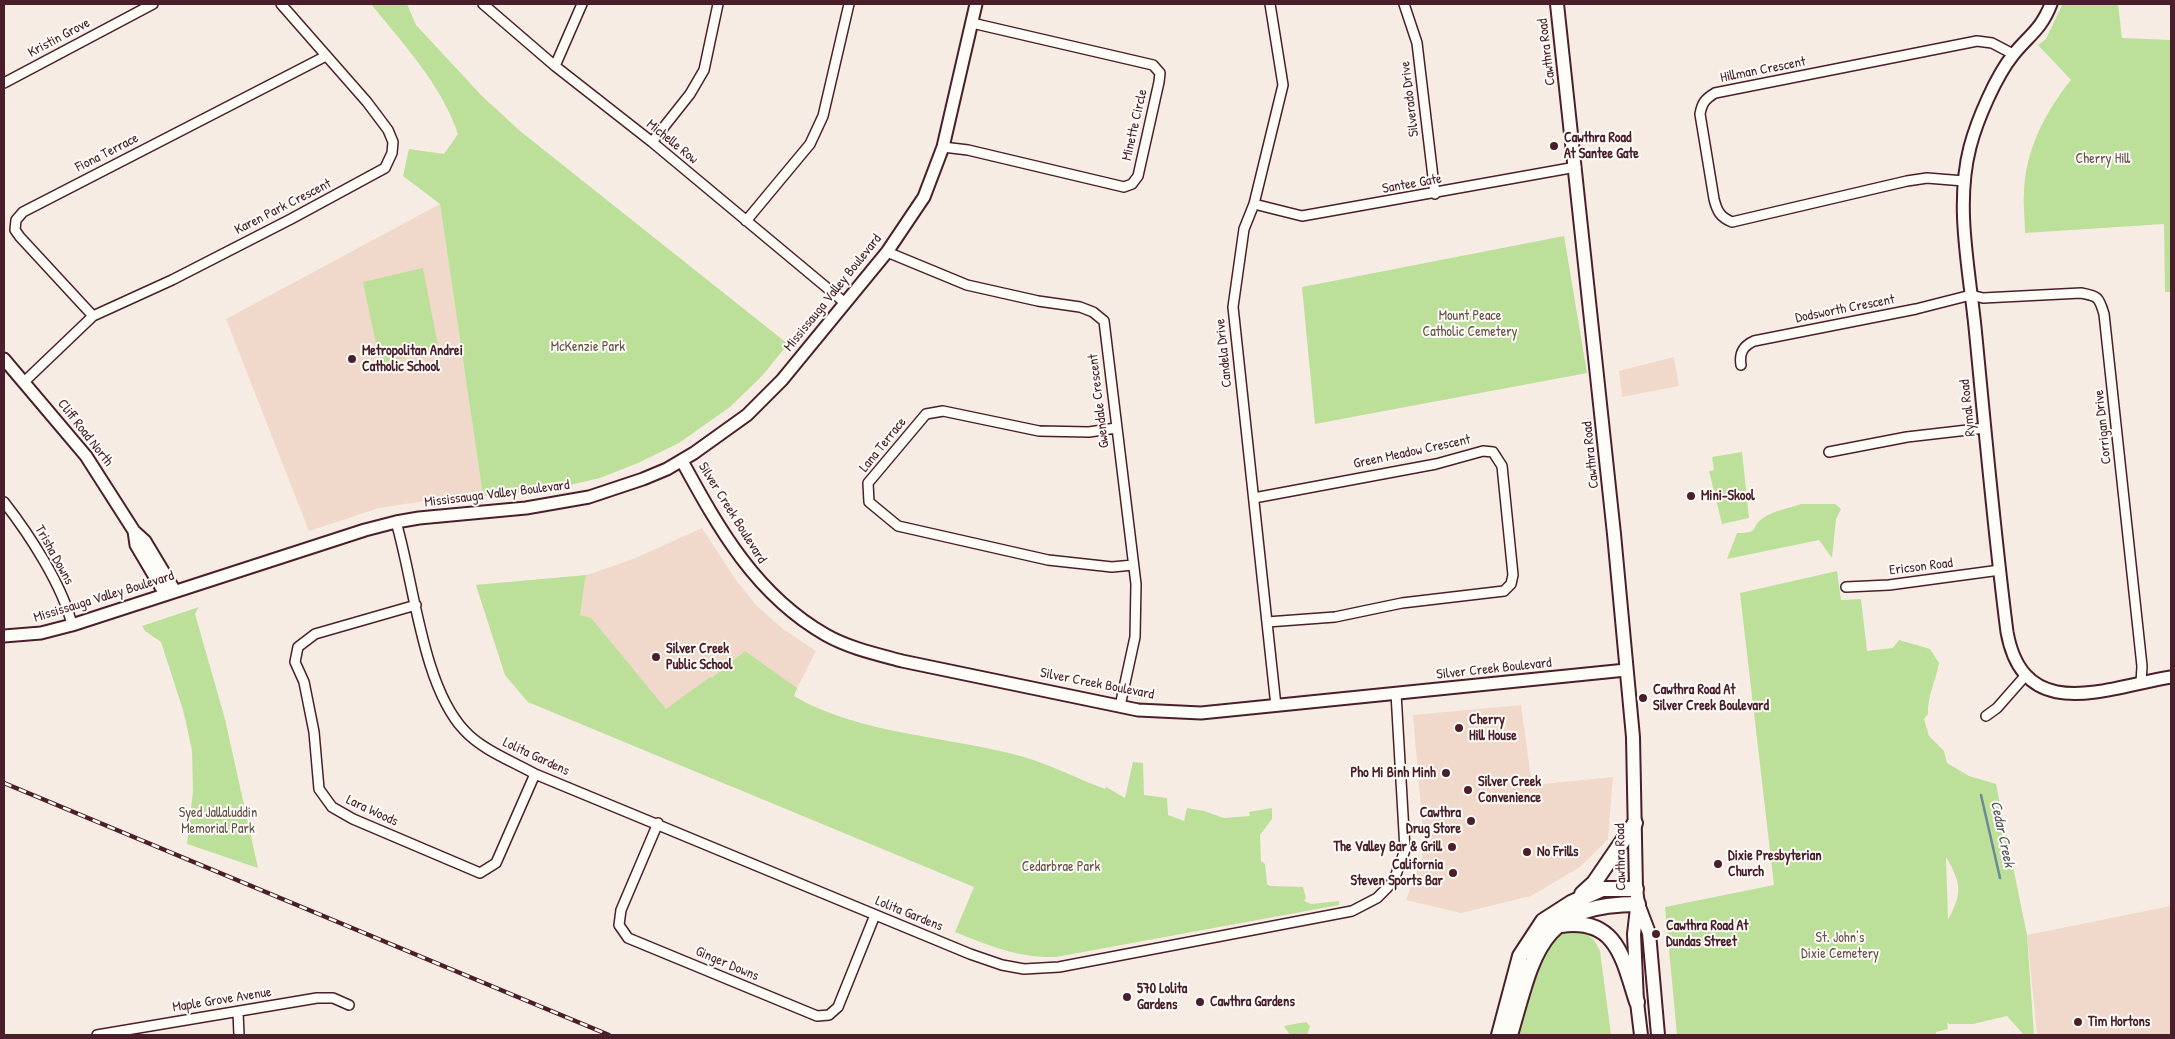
<!DOCTYPE html>
<meta charset="utf-8">
<style>
body{margin:0}
#map{position:relative;width:2175px;height:1039px;overflow:hidden;background:#f7ece3;font-family:"Patrick Hand",sans-serif}
canvas{display:block}
.frame{position:absolute;inset:0;border:5px solid #4a1f2b;pointer-events:none}
</style>
<div id="map">
<canvas width="2175" height="1039"></canvas>
<div class="frame"></div>
</div>
<script>
const ctx = document.querySelector('canvas').getContext('2d');
ctx.lineJoin = 'round';
function fillPath(path, color) { ctx.fillStyle = color; ctx.fill(path, 'evenodd'); }
function strokePath(path, color, width, dash) { ctx.strokeStyle = color; ctx.lineWidth = width; ctx.lineCap = dash ? 'butt' : 'round'; ctx.setLineDash(dash || []); ctx.stroke(path); }
function write(font, color, halo, rows, align = 'center') {
  ctx.font = font + ' "Patrick Hand",sans-serif'; ctx.lineWidth = 4; ctx.setLineDash([]); ctx.textBaseline = 'middle'; ctx.strokeStyle = halo; ctx.fillStyle = color; for (const [text, x, y, turn = 0] of rows) {
    ctx.save(); ctx.translate(x, y); ctx.rotate((+turn || 0) * Math.PI / 180); ctx.textAlign = isNaN(turn) ? turn : align; if (halo) ctx.strokeText(text, 0, 0); ctx.fillText(text, 0, 0); ctx.restore();
  }
}
fillPath(new Path2D(`
 M440 204 483 496 437 499 379 508 309 531 226 319Z
 M1674 357 1679 386 1622 397 1619 371Z
 M702 528 736 580 757 606 783 629 816 651 793 696 730 786 528 702 505 675 476 585 587 575 633 559Z
 M1521 705 1532 785 1613 777 1608 839 1580 867 1531 896 1461 913 1406 900 1422 858 1424 844 1413 715Z
 M2171 906V1035H2037L2027 935Z`), '#f0d9ca');
fillPath(new Path2D(`
 M371 4H407L416 25 482 96 520 131 788 344 762 376 730 407 679 443 638 463 600 478 557 488 483 496 440 204 403 176 409 149 444 154 458 134C441 84 404 45 371 4Z
 M2076 4H2118L2122 38 2171 40V292H2165L2164 224 2025 233C2025 220 2023 206 2024 193 2025 151 2045 112 2071 80L2038 45 2046 39 2062 5Z
 M1564 236 1587 373 1315 424 1302 287Z
 M423 268 439 351 380 363 363 282Z
 M1742 452 1749 518 1722 524 1709 471 1714 470 1712 457Z
 M1801 504H1835L1841 509 1836 519 1832 558 1819 540 1727 559 1737 533C1762 533 1749 527 1763 518 1773 511 1789 508 1801 504Z
 M1837 571 1841 600 1861 599 1867 651 1893 648 1899 640 1930 649 1939 663C1936 681 1927 696 1928 714L1924 719 1929 736 1944 751 1947 763 1969 776 1996 784 2027 935 2034 1035H2024L2007 1016 1973 1024H1949L1947 1022 1948 1029 1936 1032V1035H1677L1665 907 1774 885 1740 593ZM1946 857C1961 883 1963 892 1948 920Z
 M587 575 585 579 580 615 591 618 666 709 710 677 712 678 745 651 797 688 794 696C860 735 950 736 1024 757 1051 765 1078 779 1105 789L1106 787 1125 798 1133 762 1143 763 1144 795 1167 798 1168 815 1184 821 1187 808 1204 811 1224 818 1250 816 1249 812 1272 808V819L1260 835 1261 861 1265 864 1267 884 1270 886 1303 887 1306 898 1304 901 1311 904 1339 901V905L1056 957C1018 958 990 946 955 932L974 887 528 702 505 675 476 585Z
 M199 607 195 614 225 719 258 868 187 844 193 791 192 750 183 710 161 642 145 631 142 626Z
 M1574 929C1588 932 1594 938 1600 951L1611 1035H1519C1525 1014 1533 967 1544 950 1551 939 1562 932 1574 929Z
 M1306 1022 1310 1026 1307 1035H1290L1284 1026Z`), '#bce09a');
strokePath(new Path2D(`
 M1981 795 2000 878`), '#6a8a94', 2.5);
const minor = new Path2D(`
 M483 4 555 66 652 142 844 302
 M1270 4 1283 85 1254 204 1244 229 1233 307 1276 706
 M1404 4 1417 43 1435 194
 M555 66 582 4
 M4 83 153 4
 M652 142 690 94 704 70 718 4
 M943 147 968 150 1124 187 1132 184 1138 176 1159 82 1160 73 1153 65 972 23
 M1964 181 1927 178 1907 181 1732 222C1720 217 1717 211 1714 199L1700 114C1702 103 1705 99 1715 93L1977 41 1992 43 2013 54
 M1254 204 1302 216 1576 167
 M746 221 810 144 823 116 849 4
 M887 252 967 285 1038 301 1080 307 1093 312 1104 321 1136 584 1135 637 1120 706
 M93 316 20 237 15 230 16 220 23 212 326 56
 M1741 365C1739 353 1743 346 1754 341L1916 309 1971 295 1983 298 2081 293C2098 296 2099 297 2104 314L2142 666 2141 683
 M24 382 93 316 172 280 291 219 385 168 392 153 393 142 388 130 367 102 281 4
 M1116 428 1089 432 1039 431 943 411 926 414 868 483 869 502 898 526 1048 560 1112 567 1133 565
 M1829 452 1907 437 1985 428
 M1254 498 1436 464 1483 451 1493 452 1502 466 1513 575 1511 584 1504 591 1402 603 1335 617 1267 622
 M4 502C29 534 63 586 72 625
 M396 522C414 582 422 685 464 730 482 750 512 761 535 774L970 954 1002 965 1024 969 1059 967 1352 911 1377 898 1387 888 1394 880 1405 850 1396 693
 M1846 587 1889 585 2000 570
 M416 605 315 634 298 647 295 662 304 682 314 732 319 789 332 807 353 819 480 873 496 863 535 774
 M1986 716 1997 708 2026 675
 M658 823 621 910 619 925 628 938 817 1016 829 1015 838 1007 875 915
 M238 1012 239 1035
 M97 1035 317 998H333L349 1005`);
const tertiary = new Path2D(`
 M2051 4C2041 30 2029 35 2013 55 1996 76 1977 120 1970 147 1955 205 1969 268 1975 327 1985 429 1994 531 2007 632 2024 726 2108 687 2171 677
 M4 359 86 456 134 531 145 541 175 591
 M682 461C719 529 756 595 826 635 849 648 876 654 902 661L1138 710 1201 713 1626 670
 M134 531 136 545 165 594
 M4 636 41 633 72 625 365 530 396 522 419 518 526 508 589 497 643 479 667 469 694 453 747 415 782 380 887 252 924 197 943 147 976 4`);
const secondary = new Path2D(`
 M1557 4 1614 534 1633 737 1636 889 1638 904 1649 933 1658 1035
 M1637 908 1634 934 1637 1002 1641 1035`);
const primary = new Path2D(`
 M1582 894 1594 883 1635 823
 M1561 925C1617 917 1623 959 1637 1002
 M1499 1035 1520 956 1543 921 1571 903 1602 889H1636
 M1510 1035C1534 954 1538 904 1638 904`);
strokePath(minor, '#4a1f2b', 12);
strokePath(tertiary, '#4a1f2b', 15);
strokePath(secondary, '#4a1f2b', 16);
strokePath(primary, '#4a1f2b', 18);
strokePath(minor, '#fdfcf7', 9);
strokePath(tertiary, '#fdfcf7', 11);
strokePath(secondary, '#fdfcf7', 12);
strokePath(primary, '#fdfcf7', 14);
const rail = new Path2D(`
 M4 783 609 1035`);
strokePath(rail, '#4a1f2b', 4.5);
strokePath(rail, '#fdfcf7', 2.5, [8]);
for (const [x, y, r, color] of [
 [1554,146,5,"#4a1f2b"],
 [352,359,5,"#4a1f2b"],
 [1691,496,5,"#4a1f2b"],
 [656,657,5,"#4a1f2b"],
 [1643,698,5,"#4a1f2b"],
 [1459,728,5,"#4a1f2b"],
 [1446,773,5,"#4a1f2b"],
 [1468,790,5,"#4a1f2b"],
 [1471,821,5,"#4a1f2b"],
 [1452,847,5,"#4a1f2b"],
 [1527,852,5,"#4a1f2b"],
 [1718,864,5,"#4a1f2b"],
 [1453,873,5,"#4a1f2b"],
 [1656,934,5,"#4a1f2b"],
 [1127,997,5,"#4a1f2b"],
 [1200,1002,5,"#4a1f2b"],
 [2078,1022,5,"#4a1f2b"]
]) { const dot = new Path2D(); dot.arc(x, y, r, 0, 2 * Math.PI); ctx.fillStyle = color; ctx.fill(dot); strokePath(dot, '#fdfcf7', 2); }
write('14px', '#4a1f2b', '#fdfcf7', [
 ["Kristin Grove",59,38,-28],
 ["Cawthra Road",1547,52,-97],
 ["Hillman Crescent",1763,70,-11],
 ["Silverado Drive",1410,99,-97],
 ["Minette Circle",1135,125,-77],
 ["Michelle Row",672,142,39],
 ["Fiona Terrace",107,153,-27],
 ["Santee Gate",1412,184,-10],
 ["Karen Park Crescent",283,207,-27],
 ["Mississauga Valley Boulevard",833,293,-51],
 ["Dodsworth Crescent",1845,309,-11],
 ["Candela Drive",1224,353,-96],
 ["Gwendale Crescent",1099,401,-97],
 ["Rymal Road",1968,408,-96],
 ["Corrigan Drive",2103,427,-96],
 ["Cliff Road North",85,433,52],
 ["Lana Terrace",883,445,-51],
 ["Green Meadow Crescent",1412,452,-12],
 ["Cawthra Road",1591,455,-96],
 ["Mississauga Valley Boulevard",497,494,-7],
 ["Silver Creek Boulevard",732,513,58],
 ["Trisha Downs",54,555,61],
 ["Ericson Road",1921,567,-7],
 ["Mississauga Valley Boulevard",104,597,-17],
 ["Silver Creek Boulevard",1494,669,-6],
 ["Silver Creek Boulevard",1097,684,11],
 ["Lolita Gardens",536,757,25],
 ["Lara Woods",372,811,25],
 ["Cawthra Road",1621,857,-91],
 ["Lolita Gardens",909,914,22],
 ["Ginger Downs",727,964,23],
 ["Maple Grove Avenue",222,1000,-9]
]);
write('bold 14px', '#4a1f2b', '#fdfcf7', [
 ["Cawthra Road",1564,138],
 ["At Santee Gate",1564,154],
 ["Metropolitan Andrei",362,351],
 ["Catholic School",362,367],
 ["Mini-Skool",1701,496],
 ["Silver Creek",666,649],
 ["Public School",666,665],
 ["Cawthra Road At",1653,690],
 ["Silver Creek Boulevard",1653,706],
 ["Cherry",1469,720],
 ["Hill House",1469,736],
 ["Pho Mi Binh Minh",1436,773,"right"],
 ["Silver Creek",1478,782],
 ["Convenience",1478,798],
 ["Cawthra",1461,813,"right"],
 ["Drug Store",1461,829,"right"],
 ["The Valley Bar & Grill",1442,847,"right"],
 ["No Frills",1537,852],
 ["Dixie Presbyterian",1728,856],
 ["Church",1728,872],
 ["California",1443,865,"right"],
 ["Steven Sports Bar",1443,881,"right"],
 ["Cawthra Road At",1666,926],
 ["Dundas Street",1666,942],
 ["570 Lolita",1137,989],
 ["Gardens",1137,1005],
 ["Cawthra Gardens",1210,1002],
 ["Tim Hortons",2088,1022]
], 'left');
write('14px', '#664f47', '#fdfcf7', [
 ["Cherry Hill",2103,159],
 ["Mount Peace",1470,316],
 ["Catholic Cemetery",1470,332],
 ["McKenzie Park",588,347],
 ["Syed Jallaluddin",218,813],
 ["Memorial Park",218,829],
 ["Cedarbrae Park",1061,867],
 ["St. John’s",1840,938],
 ["Dixie Cemetery",1840,954]
]);
write('italic 15px', '#5a5460', '#fdfcf7', [
 ["Cedar Creek",2002,834,78]
]);
</script>
